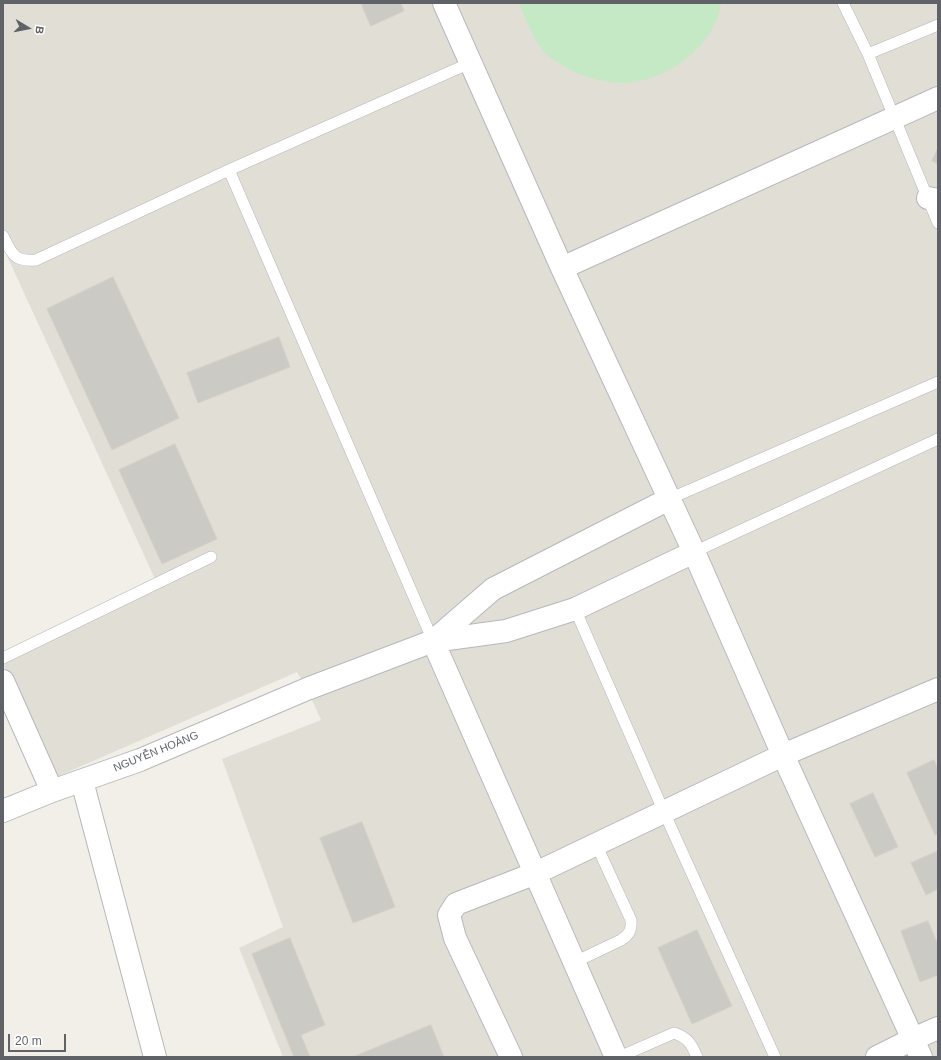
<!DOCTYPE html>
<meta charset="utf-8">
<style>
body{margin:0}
#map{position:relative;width:941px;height:1060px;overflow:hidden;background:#f1efe8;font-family:Helvetica,sans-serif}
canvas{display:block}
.frame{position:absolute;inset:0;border:4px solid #5f6368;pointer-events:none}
.north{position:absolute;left:8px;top:8px;width:40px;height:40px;-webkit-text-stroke:3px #fff;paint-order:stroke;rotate:100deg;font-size:11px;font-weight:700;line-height:16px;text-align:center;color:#5f6368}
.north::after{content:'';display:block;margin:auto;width:14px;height:18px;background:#5f6368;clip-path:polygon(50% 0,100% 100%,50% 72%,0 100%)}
.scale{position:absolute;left:8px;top:1034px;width:58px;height:18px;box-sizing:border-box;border:2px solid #5f6368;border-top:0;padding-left:5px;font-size:12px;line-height:14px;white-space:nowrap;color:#5f6368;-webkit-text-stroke:3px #fff;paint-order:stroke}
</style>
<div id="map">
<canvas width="941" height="1060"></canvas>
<div class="frame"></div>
<div class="north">B</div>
<div class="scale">20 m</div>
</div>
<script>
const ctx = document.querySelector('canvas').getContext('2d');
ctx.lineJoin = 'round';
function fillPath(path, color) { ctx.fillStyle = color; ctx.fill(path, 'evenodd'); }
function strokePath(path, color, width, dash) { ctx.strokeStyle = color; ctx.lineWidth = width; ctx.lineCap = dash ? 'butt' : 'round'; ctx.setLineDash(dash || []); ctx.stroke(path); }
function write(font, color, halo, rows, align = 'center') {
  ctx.font = font + ' Helvetica,sans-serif'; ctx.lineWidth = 3; ctx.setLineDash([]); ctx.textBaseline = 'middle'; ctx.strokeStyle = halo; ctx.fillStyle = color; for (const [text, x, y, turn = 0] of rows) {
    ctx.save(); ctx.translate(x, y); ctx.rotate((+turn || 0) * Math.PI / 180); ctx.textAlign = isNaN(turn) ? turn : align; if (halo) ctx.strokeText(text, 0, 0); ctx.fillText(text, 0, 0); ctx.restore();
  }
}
fillPath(new Path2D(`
 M3 3H938V1057H283L239 948 283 927 222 759 321 720 307 689 297 672 54 778 3 664V653L155 579 3 247Z`), '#e1ded6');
fillPath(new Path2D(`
 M519 3H721C715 48 663 84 619 83 603 82 583 77 569 69 560 64 551 59 544 52 533 38 526 19 519 3Z`), '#c5e8c5');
const building = new Path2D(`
 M361 3H401L404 11 371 26Z
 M938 148V164L932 161Z
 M113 277 179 418 112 450 47 309Z
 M279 337 290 367 198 403 187 373Z
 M175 444 217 539 162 564 119 470Z
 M934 760 938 769V834L935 835 907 773Z
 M873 793 898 847 875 857 850 804Z
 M362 822 395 907 353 923 320 838Z
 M938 851V889L926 895 911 863Z
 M928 921 938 945V975L920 982 901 931Z
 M697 930 732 1006 692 1024 658 948Z
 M290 938 325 1025 301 1035 310 1057H294L252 954Z
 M431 1025 444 1057H353Z`);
fillPath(building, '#cccac5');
strokePath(building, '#d6d1c6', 1);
const lane = new Path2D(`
 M843 3 868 54 938 223
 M868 54 938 25
 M229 170 433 641
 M3 236C12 254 14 262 36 260L229 170 470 63
 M669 499 938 382
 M694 552 938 439
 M575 609 664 812 775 1057
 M3 658 211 557
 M575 962 621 940C629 935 632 930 631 920L596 844
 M619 1057 674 1033C688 1038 691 1043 697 1057`);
const street = new Path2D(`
 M444 3 562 268 694 552 783 755 921 1057
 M928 198 938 200
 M562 268 938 98
 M433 641 616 1057
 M433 641 493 589 669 499
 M3 681 52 791
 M82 781 155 1057
 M3 811 52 791 140 760 307 689 433 641 506 631 575 609 694 552
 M511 1057 455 938 449 915 456 904 536 873 783 755 938 689
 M877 1057 913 1039 938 1028`);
strokePath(lane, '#b5b8bc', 12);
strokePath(street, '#b5b8bc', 24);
strokePath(lane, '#fff', 11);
strokePath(street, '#fff', 22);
write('11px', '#5f6368', '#fff', [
 ["NGUYỄN HOÀNG",156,752,-22]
]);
</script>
